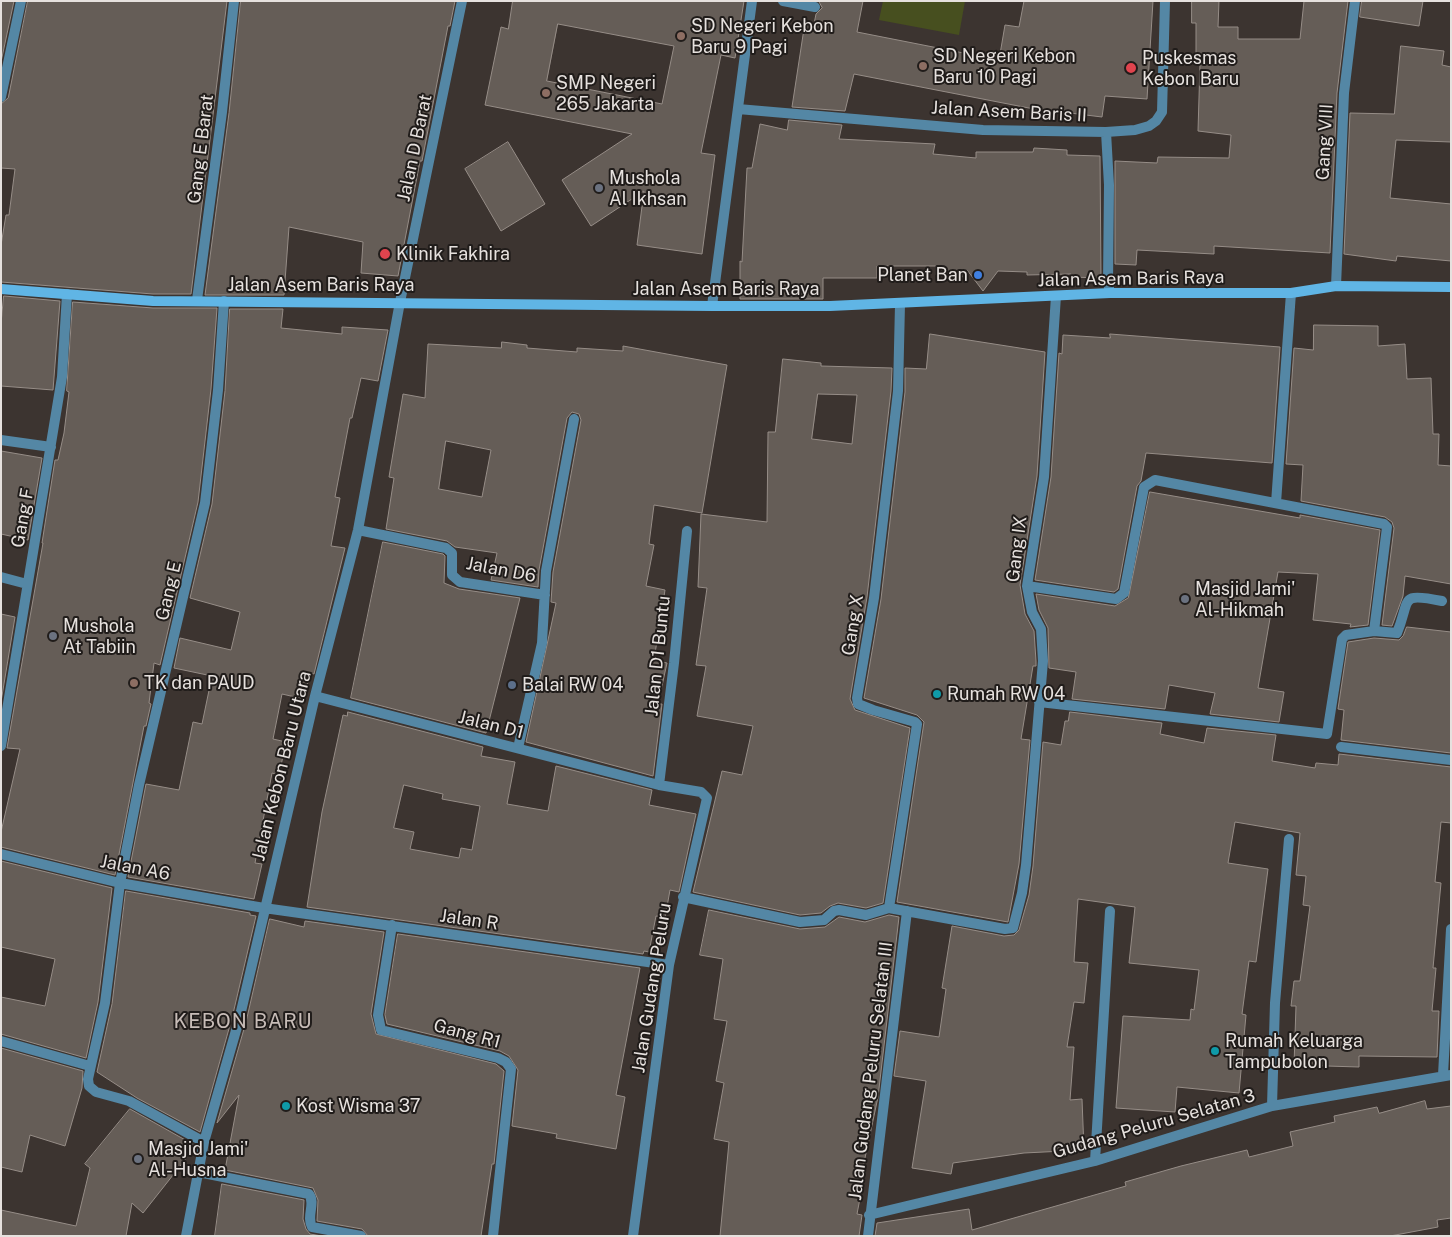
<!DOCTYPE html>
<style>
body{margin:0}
#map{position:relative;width:1452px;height:1237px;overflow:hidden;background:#3c3430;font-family:"Public Sans",sans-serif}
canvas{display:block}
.frame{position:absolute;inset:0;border:2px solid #e6e1de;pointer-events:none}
</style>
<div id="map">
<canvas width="1452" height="1237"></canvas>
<div class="frame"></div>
</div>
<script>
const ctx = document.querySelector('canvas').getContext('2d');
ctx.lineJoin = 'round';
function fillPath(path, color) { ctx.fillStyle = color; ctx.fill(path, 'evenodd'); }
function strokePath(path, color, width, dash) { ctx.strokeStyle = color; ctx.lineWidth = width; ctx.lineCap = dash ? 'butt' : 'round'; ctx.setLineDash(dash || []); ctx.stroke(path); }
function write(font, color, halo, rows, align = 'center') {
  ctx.font = font + ' "Public Sans",sans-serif'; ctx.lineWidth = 4; ctx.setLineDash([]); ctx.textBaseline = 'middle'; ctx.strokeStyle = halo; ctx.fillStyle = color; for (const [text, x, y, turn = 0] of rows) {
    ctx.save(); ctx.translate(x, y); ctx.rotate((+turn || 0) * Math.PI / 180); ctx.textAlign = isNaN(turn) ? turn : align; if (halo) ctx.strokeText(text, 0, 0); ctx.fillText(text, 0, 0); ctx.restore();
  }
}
fillPath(new Path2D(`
 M883 1H965L959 35 879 20Z`), '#474f1f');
const building = new Path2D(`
 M1 1H14L1 62Z
 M28 1H227L191 294H153L1 282V245L6 215H9L15 169 1 168V104L8 98Z
 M241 1H455L450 26H448L422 161H420L398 276 361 273 363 242 289 227 284 295H205L229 113Z
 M513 1H744L735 58 721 55 701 153 715 155 702 254 637 245 644 191 591 226 562 180 632 134 485 105 501 27 508 29ZM558 24 674 46 662 104 547 81Z
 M819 1H863L857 32 999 60 1005 25 1019 27 1024 1H1153L1147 99 1105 96 1102 117 1070 113V116L854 74 845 111 792 107 805 22 814 24 816 14 822 8Z
 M1192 1H1219L1218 27H1238V39H1300L1304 1H1348L1337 93 1330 253 1214 246V254L1137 250 1136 265 1115 264V161L1157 163 1158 157 1229 158 1231 135 1198 131 1200 64H1196V23H1192Z
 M1362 1H1423L1419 26 1360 17Z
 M1401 46 1444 51 1442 65 1451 67V142L1396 140 1390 198 1451 204V261L1397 256 1396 261 1344 254 1350 113 1394 114Z
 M789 120 842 125 839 139 935 144 933 154 976 158V152H1033L1034 148 1067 150V155L1100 156 1101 278 1071 277V274L1027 275V272L998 271 983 291 967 270 966 277 936 275V266H877V278H823V299H740V261L742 262 747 168H752L760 124 787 130Z
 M508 142 545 204 501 231 465 169Z
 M4 296 60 301 53 390 1 386V324Z
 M73 302 153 308H217L211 389 198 502 160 665 154 663 149 703 151 704 146 726H144L115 875 1 847V832L20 749 7 748 43 543H42L55 460H58L64 433 69 392 67 391Z
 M230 309H283L281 328 342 334V327L388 330 378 381 361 378 352 418H350L335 497 340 498 331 546 345 548 314 674 310 673 304 699 282 694 273 739 286 742 279 775 272 773 255 863 262 864 254 899 128 877 146 784 179 790 193 722 202 724 212 676 174 668 180 638 231 650 240 612 190 598 212 504 225 391Z
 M1314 325 1378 326V346L1405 344 1407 379 1431 378 1433 434H1439L1438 465 1451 466V584L1405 576 1403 596 1392 626 1382 625 1394 528 1392 522 1385 517 1301 501 1303 465 1286 464 1294 348 1313 350Z
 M930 334 1045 352 1037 476 1020 585 1025 614 1034 631 1036 661V666H1033L1021 739 1030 740 1019 864 1008 922 897 902 924 722 917 715 864 698 881 599 905 392V368L926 369Z
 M1110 334 1280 347 1272 463 1146 453 1141 481 1137 486 1118 589 1114 592 1035 580 1051 477 1059 353 1062 354 1063 335 1110 338Z
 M502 342 527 345V348L577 352V348L623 351V346L727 365 702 513 654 505 649 544 654 545 646 586 665 590 654 660 667 663 658 704H662L653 776 526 742 556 603 551 602 553 572 581 420 579 414 572 412 567 418 539 570 538 587 491 580 497 553 455 547 447 541 386 529 394 478 389 477 403 394 425 398 428 344 501 348ZM446 441 491 450 482 497 439 489Z
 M783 359 821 363V366L892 368 891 391 867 597 850 699 855 710 910 728 883 903 866 908 838 903 830 906 821 913 800 915 693 892 722 771 742 775 753 726 697 716 706 666 696 665 707 588 698 587 701 514 767 522 768 432H775ZM818 394 857 395 852 444 812 439Z
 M1 451 42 458 28 540 1 534Z
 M1150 492 1300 518V515L1380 530 1368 625 1350 627 1351 624 1313 620 1318 574 1278 572 1258 688 1284 692 1279 722 1210 714 1215 693 1169 685 1165 709 1072 699 1076 672 1049 668 1048 628 1039 610 1036 594 1115 606 1128 598Z
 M383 542 443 554 445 556 444 583 459 589 520 598 486 733 351 698Z
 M1 614 15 617 1 702Z
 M1407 627 1451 632V753L1341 740 1344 710 1338 709 1348 642 1374 638 1399 640 1403 636Z
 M348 712 483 747 481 756 515 762 507 804 548 811 556 766 652 790 649 805 696 814 679 892 670 890 665 918 656 916 649 952 644 951 643 954 307 907 322 812 343 715 347 716ZM404 785 443 794 442 799 480 806 472 850 461 848 459 858 410 849 414 832 394 828Z
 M1070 712 1162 723 1160 734 1204 743 1207 728 1276 735 1272 761 1315 768 1316 763 1338 765 1339 754 1451 767V823L1441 822 1435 882 1441 883 1433 968H1436L1432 1011H1439L1437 1057 1359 1056V1067L1294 1065 1296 1006H1291L1294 981H1300L1310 906 1303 905 1306 876 1296 875 1300 833 1235 822 1228 863 1268 869 1256 962 1249 961 1242 1014 1246 1015 1239 1093 1177 1087 1175 1112 1116 1108 1123 1016 1190 1020 1191 1009 1194 1010 1199 970 1129 963 1135 907 1078 899 1074 962 1088 963 1084 1003 1074 1002 1067 1047H1074L1070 1100 1082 1099 1084 1150 1024 1153 953 1163 951 1174 912 1168 926 1081 894 1076 900 1031 939 1037 946 989 942 988 952 926 1004 936 1014 935 1019 930 1029 895 1033 866 1043 742 1061 745 1065 721H1068Z
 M1 861 112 888 98 1002 86 1058 1 1034V997L45 1006 55 959 1 947Z
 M126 891 250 913V915L256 916 232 1018 200 1132 137 1098 97 1072 112 1004Z
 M709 910 800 929 825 927 839 917 865 922 889 915 899 917 878 1097 862 1172H865L857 1214 862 1215 859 1236H720L729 1142 714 1139 724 1083 716 1081 727 1021 714 1019 723 959 700 955Z
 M270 919 304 927 305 921 384 932 371 1014 376 1034 496 1064 504 1071 494 1164H492L481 1236H368L362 1229 317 1221 318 1200 313 1188 225 1170 239 1095 217 1123 246 1022Z
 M398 934 640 968 616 1095 625 1097 616 1149 556 1138 557 1134 512 1126 518 1070 509 1056 500 1051 387 1024 385 1015Z
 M1 1048 83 1071 82 1088 65 1146 30 1135 22 1172 1 1167Z
 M1425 1101 1427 1109 1451 1106V1218L1437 1220 1438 1227 1390 1236H875L877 1223 969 1209 972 1230 1126 1186 1125 1182 1181 1166 1247 1150 1249 1157 1293 1146 1290 1132 1335 1122 1334 1116 1377 1107 1379 1113Z
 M130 1109 196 1146 143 1213 132 1203 126 1236H1V1210L76 1226 90 1168 85 1164Z
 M222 1184 304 1200 303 1219 306 1229 310 1234 322 1236H215Z`);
fillPath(building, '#655d57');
strokePath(building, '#968d87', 1);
strokePath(new Path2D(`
 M783 1 815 7`), '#5487a5', 10);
strokePath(new Path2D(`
 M1 97 21 1
 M738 109 983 130 1106 132 1135 130 1149 126 1156 121 1162 112 1165 1
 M1106 132 1109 185 1108 283 1110 293
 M1336 286 1344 93 1355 1
 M197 300 222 112 234 1
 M712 306 752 1
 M1 440 51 447
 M1276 503 1291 293
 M358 530 446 548 452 553V575L460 582 545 595
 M1 577 27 584
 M1027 586 1116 599 1124 593 1144 487 1155 480 1384 524 1387 527 1374 631
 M315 696 659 785 701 792 707 798 669 965 633 1236
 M1039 702 1327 734 1342 639 1346 635 1374 631 1397 633C1411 599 1398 592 1442 601
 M1 746 62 377 67 294
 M1341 747 1451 760
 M518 748 542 643 546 571 574 419
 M659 785 674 663 687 531
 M1 854 120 883 264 908 669 965
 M683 897 800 922 824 920 834 911 839 910 866 915 889 908 1005 929 1013 928 1022 893 1026 865 1043 661 1041 629 1032 612 1027 586 1044 477 1056 296
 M889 908 917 724 915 722 873 710 858 704 857 698 874 598 898 391 900 304
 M392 925 378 1015 381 1030 498 1058 506 1062 511 1069 493 1236
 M1 1041 90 1066
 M1443 1075 1451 929
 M1272 1106 1275 1003 1289 839
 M204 1142 129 1101 96 1092 89 1086 88 1079 105 1003 120 883 139 785 205 503 218 390 224 301
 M1095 1161 1110 911
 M198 1172 309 1194C316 1203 306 1216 312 1227L361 1236
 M869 1215 1095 1161 1272 1106 1451 1075
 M186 1236 204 1142 239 1020 315 696 358 530 400 302 462 1
 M868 1236 907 911`), '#5487a5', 10);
strokePath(new Path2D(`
 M1 289 153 301 712 306H830L1110 293H1291L1336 286 1451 287`), '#60b5e5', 10);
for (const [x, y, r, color] of [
 [681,36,5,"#8d6e63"],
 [923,66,5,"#8d6e63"],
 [1131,68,6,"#e0444e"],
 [546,93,5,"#8d6e63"],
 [599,188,5,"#6b7280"],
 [385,254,6,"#e0444e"],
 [978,275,5,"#3f7fe0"],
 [1185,599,5,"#6b7280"],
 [53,636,5,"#6b7280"],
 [134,683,5,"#8d6e63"],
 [512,685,5,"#5c6f8a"],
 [937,694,5,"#0f9aa8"],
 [1215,1051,5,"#0f9aa8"],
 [286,1106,5,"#0f9aa8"],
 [138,1159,5,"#6b7280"]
]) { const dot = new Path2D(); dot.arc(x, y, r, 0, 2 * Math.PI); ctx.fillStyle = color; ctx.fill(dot); strokePath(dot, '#201c1a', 2); }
write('18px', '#e6e1de', '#201c1a', [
 ["SD Negeri Kebon",691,26],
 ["Baru 9 Pagi",691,47],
 ["SD Negeri Kebon",933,56],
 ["Baru 10 Pagi",933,77],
 ["Puskesmas",1142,58],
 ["Kebon Baru",1142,79],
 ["SMP Negeri",556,83],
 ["265 Jakarta",556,104],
 ["Mushola",609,178],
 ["Al Ikhsan",609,199],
 ["Klinik Fakhira",396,254],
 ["Planet Ban",968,275,"right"],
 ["Masjid Jami'",1195,589],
 ["Al-Hikmah",1195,610],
 ["Mushola",63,626],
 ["At Tabiin",63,647],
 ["TK dan PAUD",144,683],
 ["Balai RW 04",522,685],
 ["Rumah RW 04",947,694],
 ["Rumah Keluarga",1225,1041],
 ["Tampubolon",1225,1062],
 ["Kost Wisma 37",296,1106],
 ["Masjid Jami'",148,1149],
 ["Al-Husna",148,1170]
], 'left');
write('18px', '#e6e1de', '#201c1a', [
 ["Jalan Asem Baris II",1009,112,3],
 ["Gang VIII",1325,142,-87],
 ["Jalan D Barat",415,148,-78],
 ["Gang E Barat",201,149,-83],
 ["Jalan Asem Baris Raya",1131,279,-1],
 ["Jalan Asem Baris Raya",321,285],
 ["Jalan Asem Baris Raya",726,289],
 ["Gang F",23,518,-80],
 ["Gang IX",1017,549,-83],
 ["Jalan D6",501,570,11],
 ["Gang E",169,591,-77],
 ["Gang X",853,625,-81],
 ["Jalan D1 Buntu",658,656,-84],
 ["Jalan D1",491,725,14],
 ["Jalan Kebon Baru Utara",282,766,-76],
 ["Jalan A6",135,868,11],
 ["Jalan R",469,920,8],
 ["Jalan Gudang Peluru",652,988,-81],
 ["Gang R1",467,1034,15],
 ["Jalan Gudang Peluru Selatan III",871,1071,-83],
 ["Gudang Peluru Selatan 3",1154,1124,-16]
]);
ctx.letterSpacing = '1px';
write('20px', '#c8bdb8', '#201c1a', [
 ["KEBON BARU",243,1022]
]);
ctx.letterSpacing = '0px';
</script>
